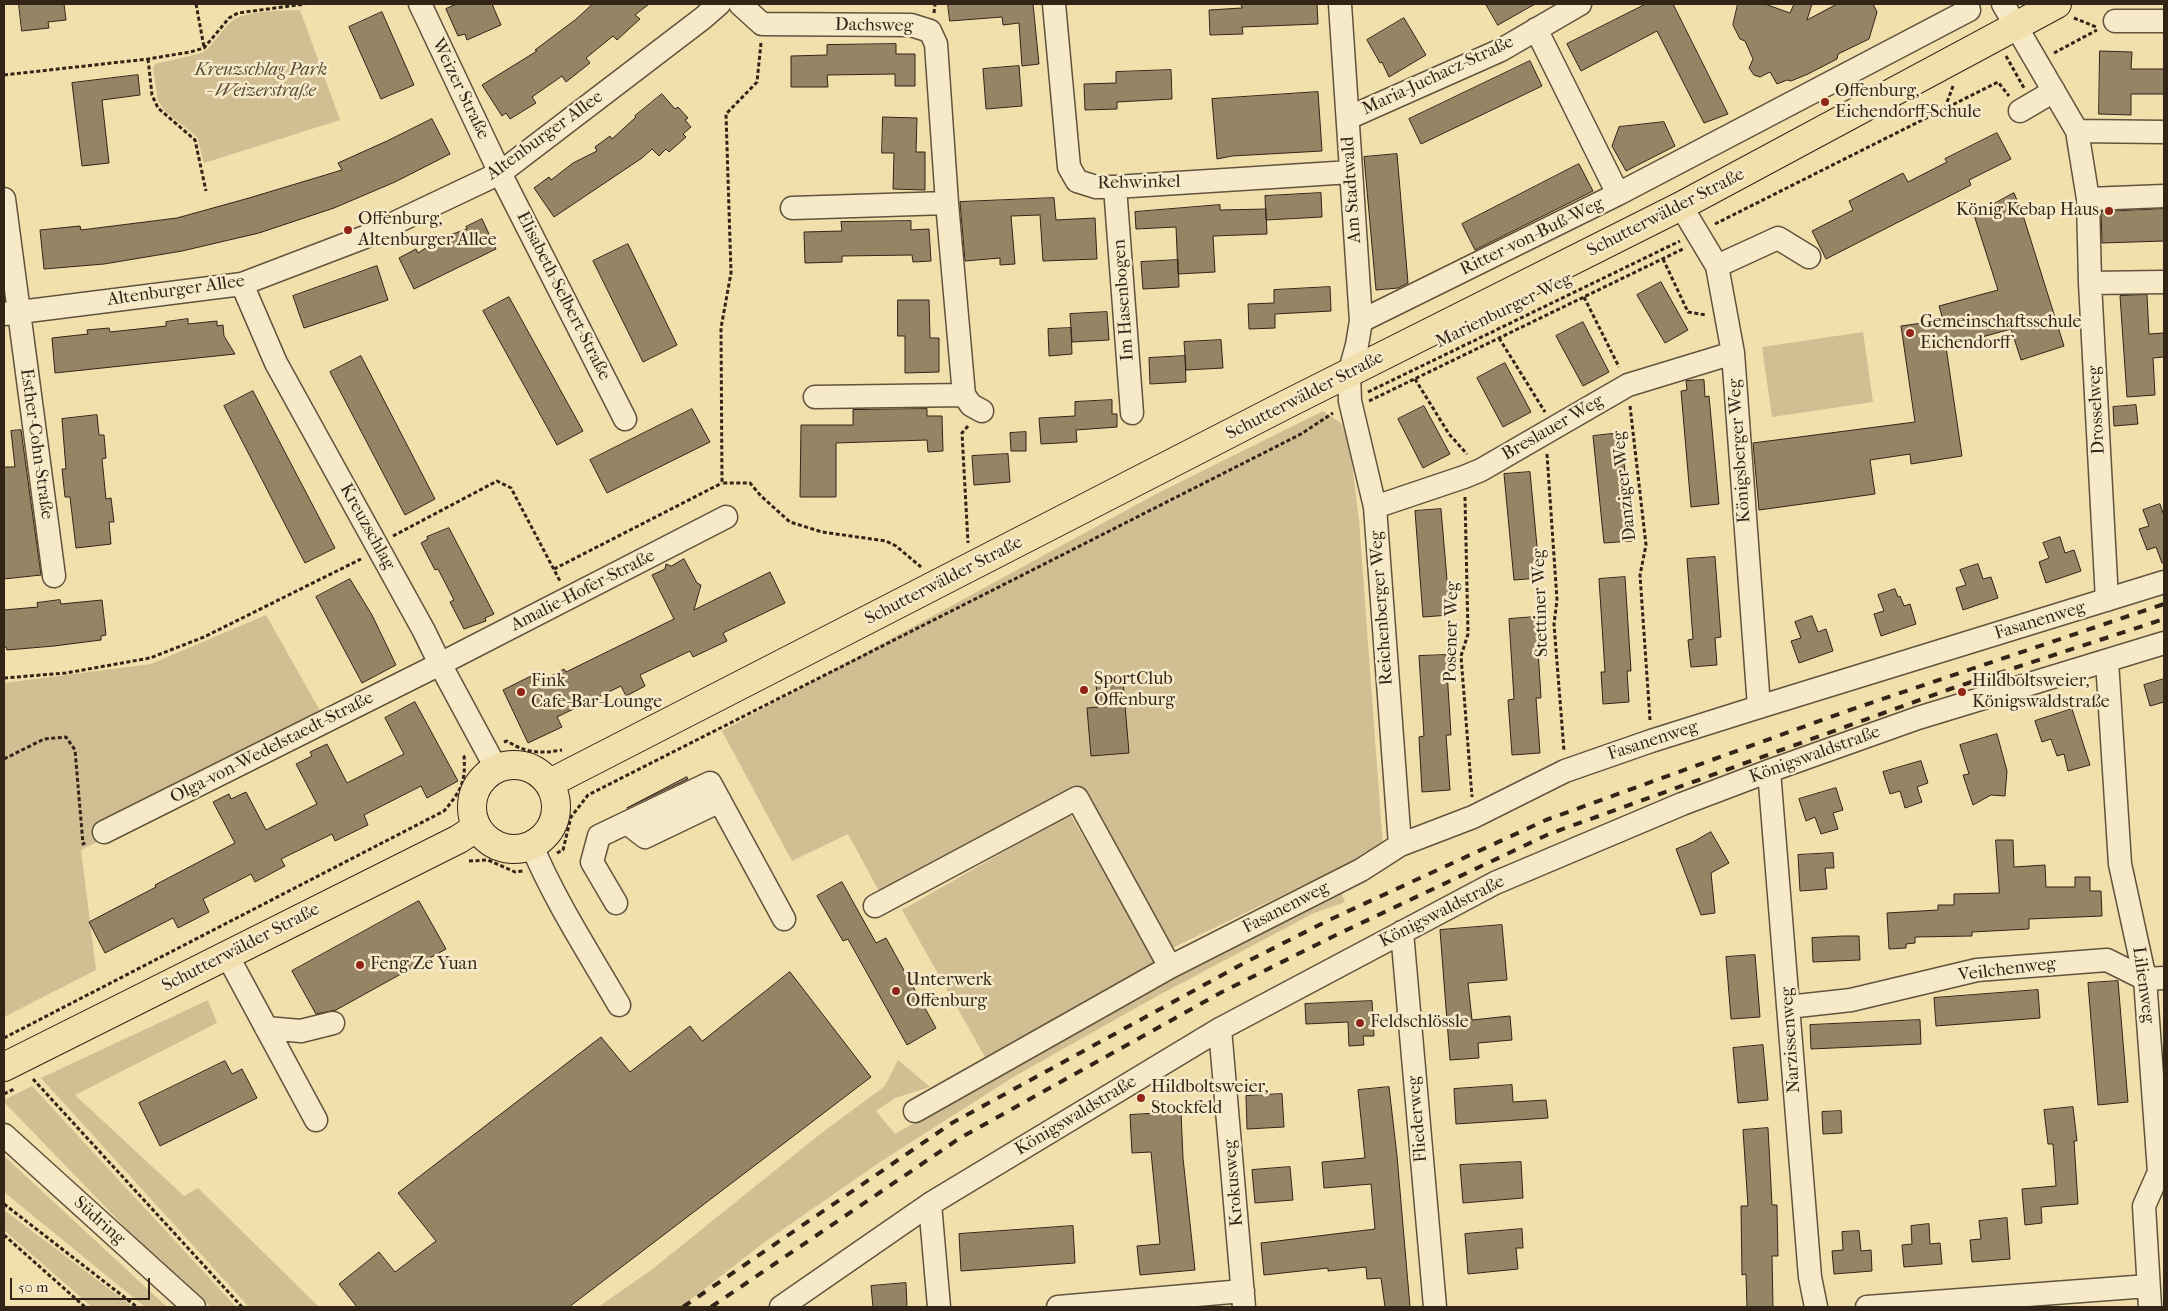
<!DOCTYPE html>
<meta charset="utf-8">
<style>
body{margin:0}
#map{position:relative;width:2168px;height:1311px;overflow:hidden;background:#f1dfac;font-family:"IM FELL French Canon",serif}
canvas{display:block}
.frame{position:absolute;inset:0;border:5px solid #332418;pointer-events:none}
.scale{position:absolute;left:10px;top:1278px;width:140px;height:22px;box-sizing:border-box;border:2px solid #332418;border-top:0;padding-left:6px;font-size:15px;line-height:18px;white-space:nowrap;color:#332418;-webkit-text-stroke:4px #f6eac9;paint-order:stroke}
</style>
<div id="map">
<canvas width="2168" height="1311"></canvas>
<div class="frame"></div>
<div class="scale">50 m</div>
</div>
<script>
const ctx = document.querySelector('canvas').getContext('2d');
ctx.lineJoin = 'round';
function fillPath(path, color) { ctx.fillStyle = color; ctx.fill(path, 'evenodd'); }
function strokePath(path, color, width, dash) { ctx.strokeStyle = color; ctx.lineWidth = width; ctx.lineCap = dash ? 'butt' : 'round'; ctx.setLineDash(dash || []); ctx.stroke(path); }
function write(font, color, halo, rows, align = 'center') {
  ctx.font = font + ' "IM FELL French Canon",serif'; ctx.lineWidth = 5; ctx.setLineDash([]); ctx.textBaseline = 'middle'; ctx.strokeStyle = halo; ctx.fillStyle = color; for (const [text, x, y, turn = 0] of rows) {
    ctx.save(); ctx.translate(x, y); ctx.rotate((+turn || 0) * Math.PI / 180); ctx.textAlign = isNaN(turn) ? turn : align; if (halo) ctx.strokeText(text, 0, 0); ctx.fillText(text, 0, 0); ctx.restore();
  }
}
fillPath(new Path2D(`
 M300 10 340 120 204 163 197 137 165 111 158 101 153 68 155 64 202 53C214 45 220 31 231 22 244 10 282 11 300 10Z
 M1863 332 1873 402 1772 417 1762 347Z
 M1323 411 1342 424 1350 448 1359 520 1383 847 1170 949 1076 786 880 893 848 834 792 861 722 731 1156 494Z
 M266 615 328 725 81 850 96 970 4 1017V683L151 664Z
 M1070 814 1154 957 1152 966 985 1057 902 910Z
 M1340 889 1345 902 1314 913 1159 995 1015 1076 880 1162 766 1241 681 1307H598L650 1271 819 1135 885 1086 898 1060 930 1087 895 1098 876 1111 895 1134 1116 1006Z
 M208 1000 217 1023 75 1095 184 1196 198 1188 319 1307H249L41 1078Z
 M32 1086 236 1307H211L145 1248 4 1102V1100Z
 M4 1156 167 1307H145L4 1192Z
 M4 1210 133 1307H92L4 1230Z`), '#d1bf93');
const building = new Path2D(`
 M19 4H64L66 20 48 22 49 28 22 31Z
 M457 4H492L501 25 467 40 465 34 458 36 446 9Z
 M593 4H649L635 15 640 19 617 40 613 36 586 58 590 63 566 82 562 76 532 97 536 103 510 119 506 113 502 116 482 85 537 51 535 50 575 20Z
 M948 4H1033L1039 64 1022 66 1019 23 1003 25 1002 17 950 21Z
 M1241 4H1317L1318 24 1242 27 1243 34 1210 35 1209 10 1242 8Z
 M1486 4H1535L1498 25Z
 M1646 4H1673L1728 114 1704 123 1657 31 1581 71 1567 44Z
 M1738 4H1765L1790 13 1794 4H1812L1807 20 1837 4H1873L1877 12 1869 39 1838 54 1837 59 1808 74 1791 81 1787 80 1777 84 1770 72 1760 77 1754 75 1749 68 1753 59 1745 41 1740 39 1733 25Z
 M382 12 414 85 381 99 349 27Z
 M1404 18 1426 55 1389 77 1382 62 1380 63 1367 40Z
 M896 44V54H915V86H895V74L827 75 828 87H791V56L827 55V45Z
 M2100 51 2132 52 2131 69H2164V94H2131V115L2099 114Z
 M1530 61 1542 86 1421 144 1409 119Z
 M1019 66 1022 106 986 109 983 69Z
 M1171 70 1172 99 1117 102V109L1085 110 1084 84 1116 83V72Z
 M138 75 140 95 102 100 109 163 82 166 72 83Z
 M1318 92 1322 151 1232 156 1217 159 1212 99Z
 M662 94 675 109 678 107 688 118 685 120 691 127 683 134 686 137 669 152 666 149 659 156 652 149 642 158 554 217 534 188 549 177 551 180 573 163 597 151 595 147 610 136 612 139 636 117 635 116Z
 M883 117 917 118 916 152H925V190L893 189 894 153H882Z
 M432 119 450 154 395 182 334 208 259 233 182 251 104 264 44 269 40 230 80 226 81 230 177 218 249 198 342 170 338 163 387 141Z
 M1664 122 1675 146 1626 171 1612 146 1619 127Z
 M1997 133 2011 159 1969 180 1971 185 1826 259 1812 231 1853 210 1849 201 1903 173 1908 182 1947 162 1945 159Z
 M1397 154 1408 283 1398 288 1376 290 1364 157Z
 M1579 164 1593 191 1475 250 1462 224Z
 M1321 193 1322 217 1266 220 1265 196Z
 M2014 193 2022 212 2064 346 2021 360 2011 329 1946 347 1962 456 1911 464 1910 454 1870 460 1875 494 1759 510 1753 443 1915 422 1901 326 1943 320 1939 306 1998 290 1974 215Z
 M1054 198 1056 220 1095 218 1097 259 1043 261 1040 215 1011 216 1015 264 1000 265V258L965 261 960 202Z
 M1220 205V210L1266 209 1267 234 1213 236 1215 272 1178 274 1176 227 1136 229 1135 212Z
 M2164 209V241L2102 243 2101 212Z
 M482 219 496 249 414 289 399 258 416 249 418 253 441 238 467 229 466 227Z
 M911 221V230L929 229 931 261 913 262 912 255 842 256V262L805 263 804 232 842 231 841 222Z
 M628 244 677 345 643 362 593 261Z
 M1178 260 1179 287 1143 289 1141 262Z
 M377 266 388 300 304 328 293 296Z
 M1661 282 1688 330 1665 343 1637 295Z
 M1330 287 1331 311 1275 314V328L1249 329 1248 304 1274 303V290Z
 M2147 295 2149 334 2164 333V357L2153 358 2155 395 2127 397 2120 296Z
 M509 297 583 431 557 445 483 311Z
 M898 300H929L930 338H939V372L905 373V336H898Z
 M1107 312 1109 340 1072 342 1070 314Z
 M188 319V324L217 321V326L223 325 224 336 235 354 55 373 52 338 88 334 87 330 109 328 110 332 166 326V322Z
 M1583 322 1609 372 1583 386 1556 336Z
 M1071 328 1072 354 1049 356 1048 329Z
 M1221 340 1223 368 1186 370 1184 342Z
 M361 356 435 499 405 515 330 372Z
 M1185 356 1186 382 1150 384 1149 358Z
 M1505 363 1531 412 1503 427 1477 378Z
 M1704 380 1705 397 1709 396 1719 504 1691 507 1681 391 1687 390 1686 381Z
 M253 391 335 548 305 563 224 406Z
 M1112 400V414H1117V427L1076 430 1077 442 1041 444 1039 418 1075 416V402Z
 M2136 405 2138 424 2114 426 2113 407Z
 M1424 406 1450 454 1423 468 1398 419Z
 M692 409 710 442 607 493 590 460Z
 M927 409V416H942L943 451 928 452 927 440 836 443V497H800L801 425H853V410Z
 M97 415 99 435H104L106 458 102 459 106 499 111 498 114 522H109L111 544 76 548 70 497H65L62 469H66L62 419Z
 M21 430 41 575 4 579V467H15L11 431Z
 M1026 432V451H1011L1010 433Z
 M1621 433 1632 541 1604 543 1593 436Z
 M1008 454 1010 482 974 485 972 456Z
 M1530 472 1540 578 1514 580 1504 474Z
 M2160 504 2164 516V563H2162L2156 547 2147 550 2139 529 2149 526 2143 510Z
 M1441 509 1450 615 1423 617 1415 511Z
 M449 528 494 614 485 618 486 621 464 629 450 602 454 600 438 569 435 570 421 543 428 539 427 537Z
 M2060 537 2065 553 2074 550 2081 571 2046 583 2039 562 2049 558 2043 543Z
 M1715 557 1721 637 1715 638 1717 665 1691 667 1688 640 1693 639 1687 559Z
 M684 559 697 583 701 585 694 610 770 572 785 603 723 633 727 641 693 657 690 651 640 675 645 686 626 696 621 686 557 717 562 727 528 743 503 690 535 674 539 682 564 669 566 672 674 619 652 575 665 569 666 564 671 566Z
 M1978 564 1983 579 1991 577 1998 598 1963 610 1956 588 1966 585 1960 570Z
 M1625 577 1631 671H1627L1629 702 1603 704 1601 672H1605L1599 579Z
 M350 579 372 615 396 665 362 683 316 597Z
 M1895 589 1898 597 1900 596 1904 606 1910 604 1916 624 1881 636 1874 614 1884 611 1878 595Z
 M60 600 61 604 102 600 106 635 101 636V640L54 646 7 650 6 647H4V610L38 607 37 603Z
 M1812 616 1818 632 1826 629 1833 651 1799 663 1791 641 1801 638 1795 622Z
 M1536 617 1541 698H1536L1540 753 1512 755 1508 700 1514 699 1509 619Z
 M1446 655 1451 735H1446L1450 790 1422 792 1419 737 1424 736 1419 656Z
 M2164 679V702L2150 706 2144 685Z
 M1123 681 1129 753 1091 756 1087 708 1098 707 1096 683Z
 M415 702 458 781 427 798 421 786 364 815 368 825 335 841 332 834 281 859 285 866 255 882 251 874 203 899 209 912 178 928 173 918 105 953 89 922 156 887 155 885 235 843 213 802 229 794 231 799 246 792 266 830 317 804 296 764 312 756 310 752 327 744 347 783 404 754 385 718Z
 M2072 709 2090 765 2068 771 2064 754 2057 756 2051 739 2042 742 2035 721Z
 M1997 734 2007 771 2005 796 1991 795 1973 805 1963 775 1969 774 1960 745Z
 M1921 761 1928 783 1917 787 1922 802 1905 808 1900 791 1890 794 1883 772Z
 M687 777 688 779 627 808Z
 M1836 788 1843 810 1833 813 1838 829 1821 834 1815 817 1806 821 1799 799Z
 M1711 832 1729 863 1711 873 1715 913 1701 915 1676 849 1693 842Z
 M1996 840H2013L2014 867 2045 865 2046 887H2075V877H2090V891H2101L2102 916 2029 919V929L1972 932V936L1915 937V943L1906 944V948L1889 949 1887 913 1938 910V905H1954V894L1999 893Z
 M1833 853 1834 868H1825L1827 889 1800 891 1798 855Z
 M842 882 876 943 886 938 936 1028 907 1045 848 939 843 941 817 896Z
 M419 901 446 949 336 1010 316 1014 292 971Z
 M1502 925 1507 980 1468 983 1472 1020 1510 1016 1512 1040 1478 1043 1479 1058 1450 1060 1440 930Z
 M1843 936H1859L1860 960 1813 962 1812 938Z
 M1755 955 1760 1017 1731 1019 1726 957Z
 M790 972 871 1077 569 1307H357L339 1284 379 1252 395 1272 436 1241 398 1193 601 1037 630 1072 690 1026 702 1041Z
 M2118 981 2128 1102 2098 1105 2088 983Z
 M2038 990 2040 1018 1936 1026 1934 998Z
 M1372 1001 1374 1036H1363L1364 1045 1349 1046 1348 1022 1306 1024 1305 1004Z
 M1920 1020 1921 1044 1811 1049 1810 1025Z
 M1763 1045 1768 1100 1738 1103 1733 1048Z
 M225 1061 232 1074 242 1069 257 1098 160 1146 139 1103Z
 M1512 1085 1513 1102 1546 1100 1548 1118 1456 1124 1454 1089Z
 M1389 1087 1397 1156 1410 1307H1385L1381 1278 1367 1279 1366 1267 1328 1271V1268L1264 1275 1261 1243 1375 1229 1371 1184 1324 1188 1322 1162 1365 1158 1358 1090Z
 M1282 1094 1284 1127 1247 1129 1246 1096Z
 M2073 1107 2077 1141H2074L2078 1204 2041 1207 2042 1223 2025 1225 2022 1189 2056 1186 2053 1144H2048L2044 1110Z
 M1841 1111 1842 1133 1823 1134 1822 1112Z
 M1181 1112 1183 1158 1195 1270 1140 1275 1137 1246 1160 1244 1151 1152 1132 1153 1130 1115Z
 M1768 1128 1772 1205H1777L1778 1256H1772L1773 1307H1747L1746 1274 1742 1275 1741 1206H1748L1743 1130Z
 M1521 1162 1523 1198 1463 1203 1460 1165Z
 M1290 1167 1293 1200 1255 1203 1252 1170Z
 M2007 1218 2010 1259 1972 1262 1970 1240 1981 1239 1979 1221Z
 M1929 1224 1930 1244 1940 1243 1942 1264 1904 1267 1902 1245 1912 1244 1911 1226Z
 M1073 1226 1075 1263 961 1271 959 1234Z
 M1522 1229 1523 1248H1516L1518 1269 1468 1274 1465 1234Z
 M1859 1231 1861 1251 1871 1250 1872 1271 1834 1274 1832 1251 1843 1250 1842 1232Z
 M906 1283 907 1307H873L871 1286Z`);
fillPath(building, '#968565');
strokePath(building, '#332418', 1);
const minor = new Path2D(`
 M420 4 500 173 625 419
 M740 4 762 24 911 25 930 31 936 44 947 203 964 395 971 405 982 411
 M1054 4 1069 167 1077 181 1096 187H1115L1351 172
 M1340 4 1361 321 1357 345 1349 374 1350 401 1375 507 1400 845
 M2003 4 2077 131 2088 199 2090 283 2107 600
 M2115 21H2164
 M1536 29 1618 194
 M2020 111 2054 91
 M1348 118 1501 50 1580 4
 M2077 131 2164 132
 M1115 187 1132 413
 M4 199 54 576
 M2088 199 2164 196
 M1681 206 1717 266 1733 353 1759 707
 M792 208 947 203
 M1717 266 1778 238 1809 257
 M2090 283 2164 282
 M242 284 276 363 424 631 440 664 496 768
 M4 314 242 284 365 237 500 173 703 18 719 4
 M1361 321 1618 194 1969 10
 M815 397 964 395
 M1375 507 1464 477 1481 470 1628 385 1733 353
 M2107 661 2120 864 2145 979 2159 1172 2144 1206 2150 1307
 M1769 771 1810 1277 1816 1307
 M627 823 645 837 720 801
 M104 832 440 664 726 517
 M532 846C555 901 589 953 619 1005
 M616 903 592 862 599 836 710 783 784 919
 M875 906 1077 798 1170 967 1361 870 1400 845 1473 817 1565 771 1651 741 1759 707 2164 582
 M1402 932 1435 1307
 M227 955 316 1120
 M1788 1007 1851 1000 1977 970 2107 960 2145 979 2164 978
 M266 1028 301 1031 333 1023
 M1220 1029 1244 1307
 M915 1111 1170 967
 M4 1135 194 1307
 M930 1204 939 1307
 M781 1307 930 1204 1220 1029 1495 883 1682 804 1769 771 1918 718 2164 643
 M1058 1307 1243 1291
 M1867 1307 2148 1286`);
const major = new Path2D(`
 M472 807a42 42 0 1 1 84 0a42 42 0 1 1-84 0Z
 M550 783 1285 405 1681 206 2057 4
 M4 1067 459 839 477 827`);
strokePath(minor, '#62533d', 25);
strokePath(major, '#332418', 30);
strokePath(new Path2D(`
 M196 4 204 47
 M934 13 935 4
 M2074 18 2096 27
 M761 43 757 82 726 114 731 273 721 328 722 483H750L761 496 790 522 822 532 886 541 896 546 921 567
 M2054 53 2097 30
 M2006 56 2024 88
 M148 59 152 95 158 108 195 140 206 191
 M4 75 148 59 190 52 204 48 229 18 238 13 305 4
 M1945 108 1953 86
 M1715 224 1998 82 2009 96
 M1663 259 1688 312 1706 315
 M1584 297 1619 367
 M1499 338 1545 412
 M1415 379 1449 434 1467 454
 M1368 392 1680 241
 M1369 401 1685 248
 M1630 406 1646 545 1640 575 1650 720
 M968 426 962 433 968 543
 M1547 454 1557 600 1554 624 1564 751
 M1465 497 1468 634 1461 656 1472 797
 M393 536 497 481 511 488 560 581
 M554 569 722 483
 M4 678 66 673 150 658 204 637 361 559
 M504 742 507 741C526 753 540 754 562 750
 M4 759 44 739 66 737 75 750 83 844 87 842
 M557 853 563 850 571 817 588 795 1301 434 1333 413
 M469 861 488 860 515 872 523 871
 M4 1038 444 811C460 792 466 783 464 757L467 755
 M33 1079 242 1307
 M4 1094 14 1089
 M4 1204 137 1307
 M4 1235 85 1307`), '#332418', 3, [4, 2.5]);
strokePath(minor, '#f6eac9', 22);
strokePath(major, '#f1dfac', 28);
strokePath(new Path2D(`
 M683 1307 952 1123 1246 962 1329 920 1546 820 1847 711 2164 604
 M711 1307 960 1138 1222 992 1334 936 1549 834 1950 689 2164 619`), '#332418', 4, [9, 9]);
for (const [x, y, r, color] of [
 [1825,102,5,"#8f2418"],
 [2109,211,5,"#8f2418"],
 [348,230,5,"#8f2418"],
 [1910,333,5,"#8f2418"],
 [1084,690,5,"#8f2418"],
 [521,692,5,"#8f2418"],
 [1962,692,5,"#8f2418"],
 [360,965,5,"#8f2418"],
 [896,991,5,"#8f2418"],
 [1360,1023,5,"#8f2418"],
 [1141,1098,5,"#8f2418"]
]) { const dot = new Path2D(); dot.arc(x, y, r, 0, 2 * Math.PI); ctx.fillStyle = color; ctx.fill(dot); strokePath(dot, '#f6eac9', 2); }
write('18px', '#332418', '#f6eac9', [
 ["Dachsweg",874,26,1],
 ["Maria-Juchacz-Straße",1438,76,-25],
 ["Weizer Straße",460,89,64],
 ["Altenburger Allee",545,136,-36],
 ["Rehwinkel",1139,183,-1],
 ["Am Stadtwald",1352,190,-94],
 ["Schutterwälder Straße",1666,213,-27],
 ["Ritter-von-Buß-Weg",1532,237,-26],
 ["Altenburger Allee",176,291,-8],
 ["Elisabeth-Selbert-Straße",563,296,63],
 ["Im Hasenbogen",1124,300,-94],
 ["Marienburger Weg",1504,311,-26],
 ["Schutterwälder Straße",1305,396,-27],
 ["Drosselweg",2097,410,-93],
 ["Breslauer Weg",1553,428,-30],
 ["Esther-Cohn-Straße",36,444,82],
 ["Königsberger Weg",1740,451,-94],
 ["Danziger Weg",1625,486,-96],
 ["Kreuzschlag",367,527,61],
 ["Schutterwälder Straße",944,581,-27],
 ["Amalie-Hofer-Straße",583,591,-27],
 ["Stettiner Weg",1541,603,-92],
 ["Reichenberger Weg",1382,608,-94],
 ["Fasanenweg",2040,621,-17],
 ["Posener Weg",1452,632,-89],
 ["Fasanenweg",1653,741,-18],
 ["Olga-von-Wedelstaedt-Straße",272,748,-27],
 ["Königswaldstraße",1815,755,-20],
 ["Fasanenweg",1286,908,-27],
 ["Königswaldstraße",1442,912,-27],
 ["Schutterwälder Straße",241,948,-27],
 ["Veilchenweg",2007,970,-7],
 ["Lilienweg",2143,985,82],
 ["Narzissenweg",1791,1040,-94],
 ["Königswaldstraße",1076,1116,-31],
 ["Fliederweg",1418,1119,-95],
 ["Krokusweg",1234,1183,-95],
 ["Südring",99,1221,42]
]);
write('italic 18px', '#5a4b37', '#f6eac9', [
 ["Kreuzschlag Park",261,71],
 ["- Weizerstraße",261,92]
]);
write('18px', '#332418', '#f6eac9', [
 ["Offenburg,",1835,92],
 ["Eichendorff-Schule",1835,113],
 ["König Kebap Haus",2099,211,"right"],
 ["Offenburg,",358,220],
 ["Altenburger Allee",358,241],
 ["Gemeinschaftsschule",1920,323],
 ["Eichendorff",1920,344],
 ["SportClub",1094,680],
 ["Offenburg",1094,701],
 ["Fink",531,682],
 ["Cafe-Bar-Lounge",531,703],
 ["Hildboltsweier,",1972,682],
 ["Königswaldstraße",1972,703],
 ["Feng Ze Yuan",370,965],
 ["Unterwerk",906,981],
 ["Offenburg",906,1002],
 ["Feldschlössle",1370,1023],
 ["Hildboltsweier,",1151,1088],
 ["Stockfeld",1151,1109]
], 'left');
</script>
